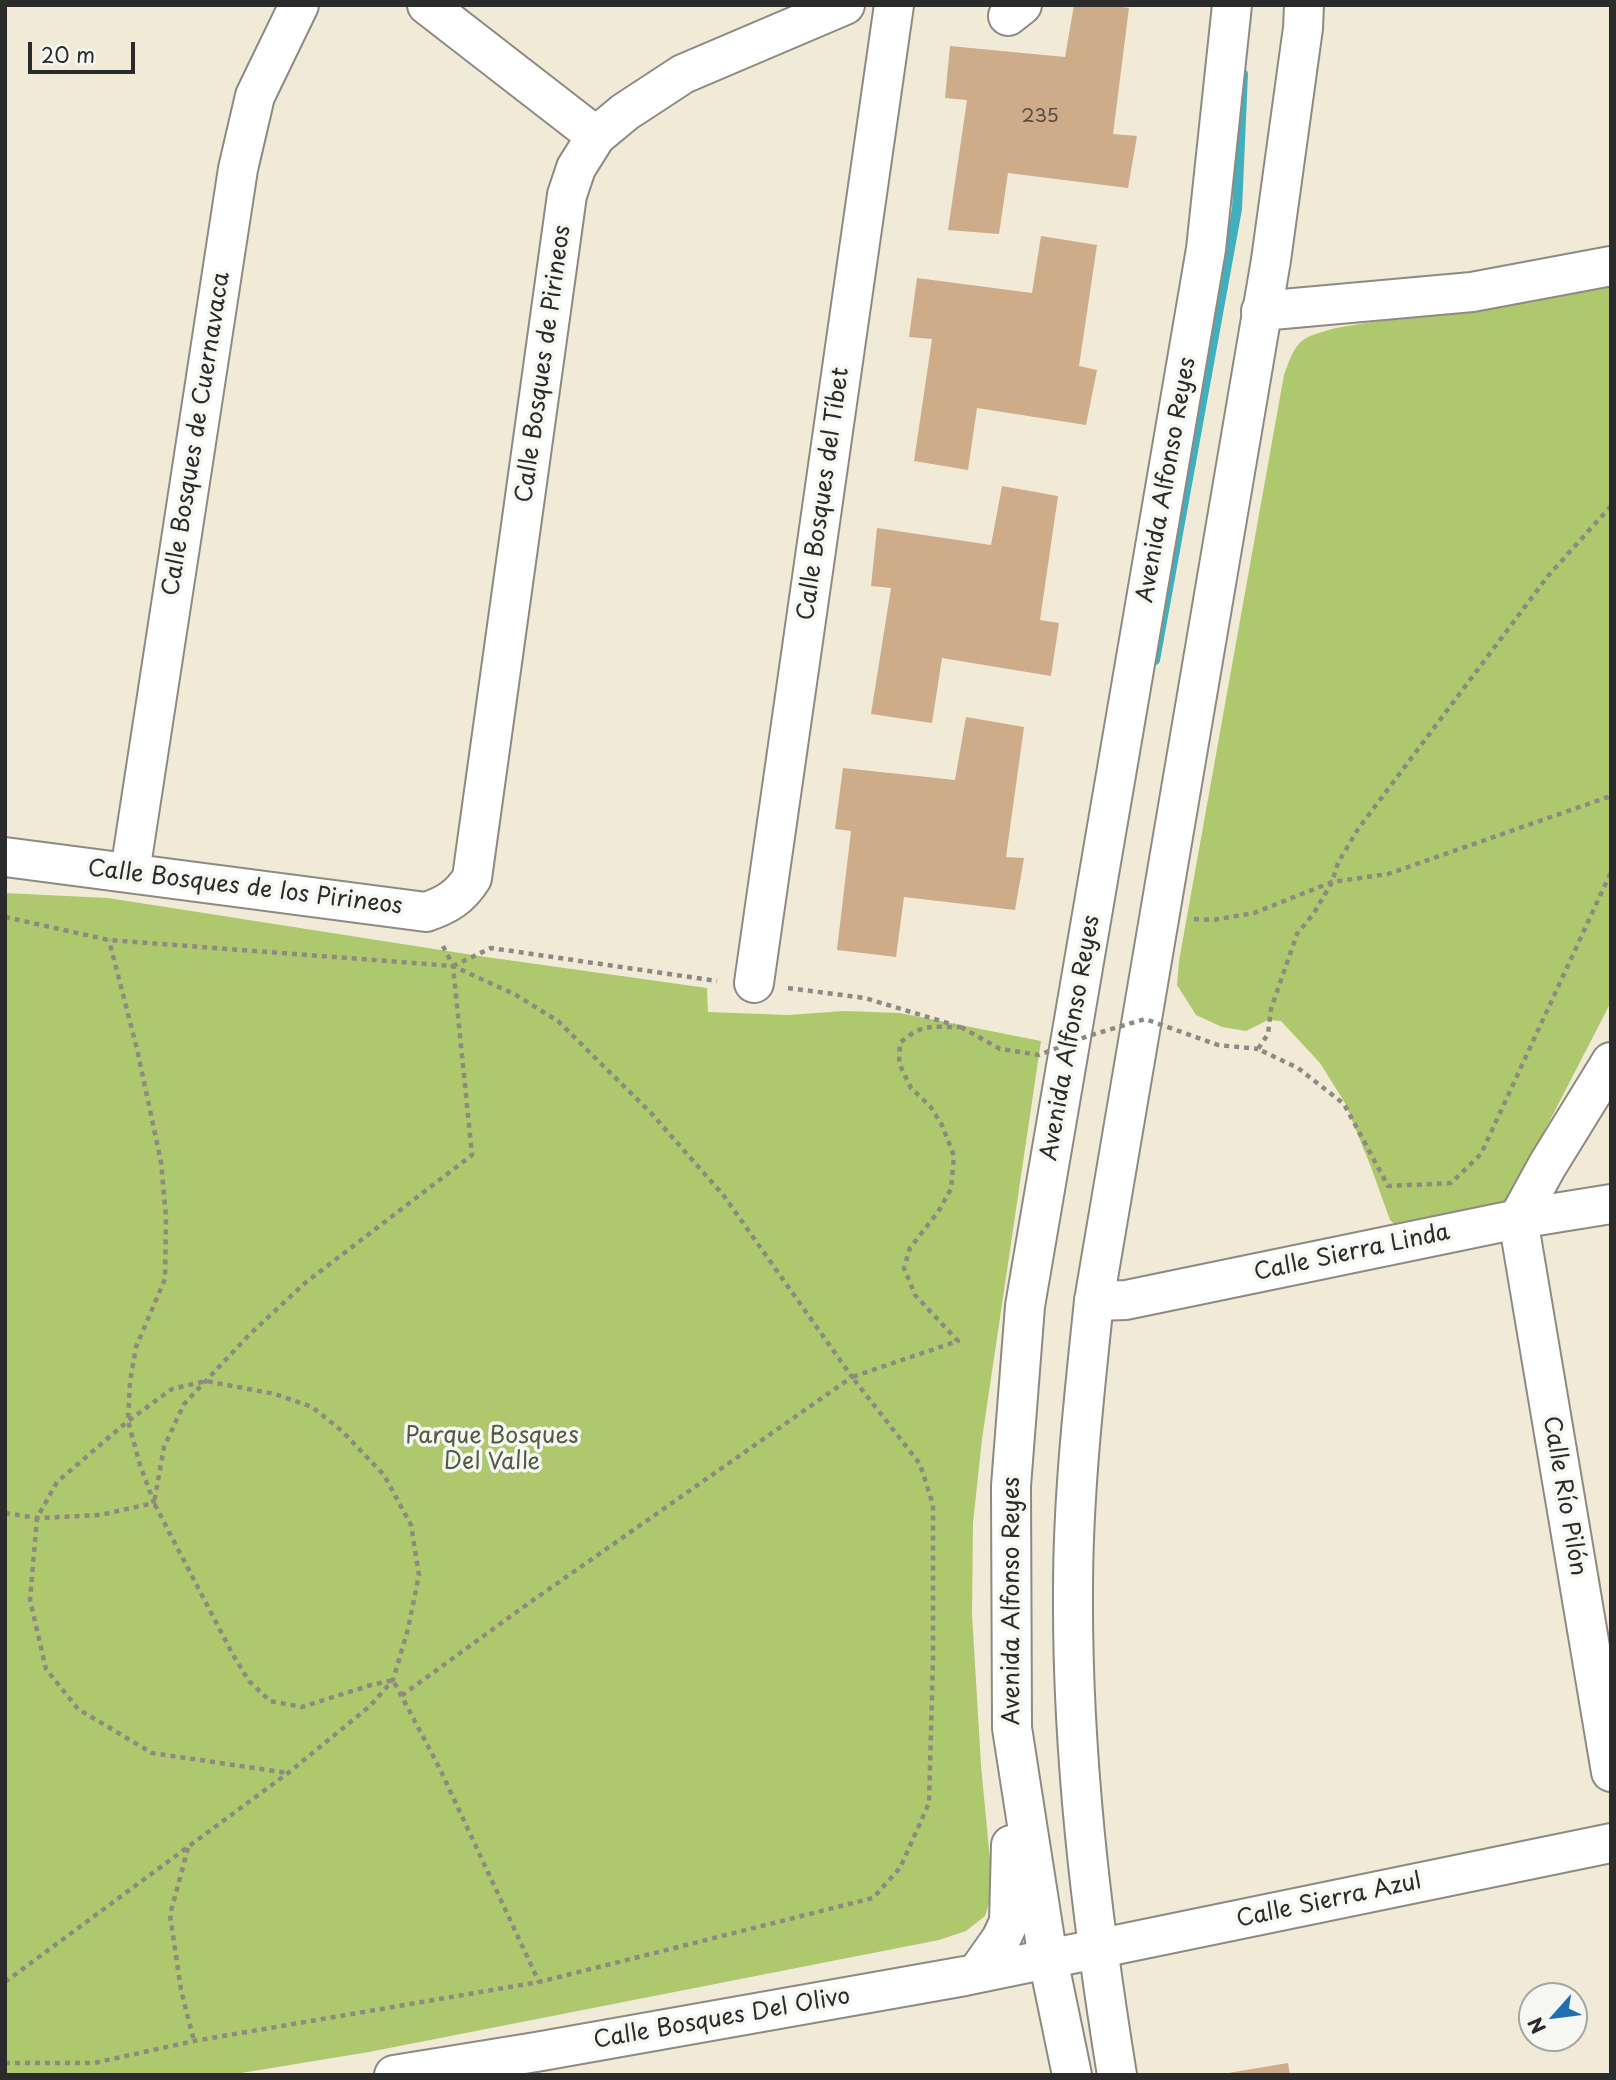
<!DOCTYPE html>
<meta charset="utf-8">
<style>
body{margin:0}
#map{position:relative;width:1616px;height:2080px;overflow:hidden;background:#f1ead7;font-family:"Playpen Sans",sans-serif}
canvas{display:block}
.frame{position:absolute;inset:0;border:7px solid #2b2b2b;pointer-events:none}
.north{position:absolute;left:1518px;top:1982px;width:70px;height:70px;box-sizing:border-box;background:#f6f6f2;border:2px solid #a5a5a2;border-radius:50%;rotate:242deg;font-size:19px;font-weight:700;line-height:28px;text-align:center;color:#2b2b2b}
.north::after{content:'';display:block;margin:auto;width:24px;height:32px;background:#1f6fb2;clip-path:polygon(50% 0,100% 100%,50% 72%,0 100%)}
.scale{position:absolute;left:28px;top:42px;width:107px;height:32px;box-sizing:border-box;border:4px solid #2b2b2b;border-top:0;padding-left:9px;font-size:21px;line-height:24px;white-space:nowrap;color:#2b2b2b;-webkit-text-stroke:5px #f6f6f2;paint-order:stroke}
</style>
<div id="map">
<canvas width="1616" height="2080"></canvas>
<div class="frame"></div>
<div class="north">N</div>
<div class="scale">20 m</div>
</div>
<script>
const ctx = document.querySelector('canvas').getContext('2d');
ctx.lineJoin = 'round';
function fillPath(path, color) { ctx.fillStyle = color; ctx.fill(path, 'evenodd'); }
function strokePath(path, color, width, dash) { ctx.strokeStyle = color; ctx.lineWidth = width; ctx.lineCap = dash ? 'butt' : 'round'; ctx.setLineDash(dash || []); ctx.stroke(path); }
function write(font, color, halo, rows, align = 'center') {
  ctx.font = font + ' "Playpen Sans",sans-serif'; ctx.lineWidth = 7; ctx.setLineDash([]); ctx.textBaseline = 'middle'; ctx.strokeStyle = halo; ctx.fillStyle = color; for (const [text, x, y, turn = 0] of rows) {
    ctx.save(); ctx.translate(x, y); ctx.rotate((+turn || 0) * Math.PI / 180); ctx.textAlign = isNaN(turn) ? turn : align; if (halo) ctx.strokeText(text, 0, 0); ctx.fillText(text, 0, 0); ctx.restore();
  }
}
fillPath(new Path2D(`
 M1611 282V1002L1500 1217 1415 1243 1390 1220 1371 1167 1345 1103 1320 1063 1281 1021 1268 1020 1246 1031 1222 1027 1196 1015 1177 985 1179 961 1284 375C1297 339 1299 338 1336 328Z
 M5 893 108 898 479 956 707 988 708 1012 788 1015 844 1011 900 1013 1041 1041 982 1439 973 1523 972 1614 981 1765 993 1892 985 1916 966 1931 939 1940 369 2052 229 2075H5Z`), '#aec86e');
strokePath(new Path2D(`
 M1155 660 1237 209 1243 74`), '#41afbe', 10);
fillPath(new Path2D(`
 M1074 5H1107L1129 8 1113 134 1137 136 1128 188 1008 173 999 234 948 230 967 100 945 98 950 46 1065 57Z
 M1041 236 1097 245 1079 366 1097 370 1086 425 977 408 968 470 914 461 932 339 909 337 917 278 1032 293Z
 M1002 486 1058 496 1040 620 1059 623 1051 676 942 658 932 723 871 714 891 588 871 586 877 528 991 545Z
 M966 717 1024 727 1006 857 1024 858 1015 910 904 897 896 957 837 950 851 831 835 829 843 768 955 780Z
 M1288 2063 1290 2075H1228V2073Z`), '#ceac8a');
const minor = new Path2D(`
 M427 5 596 136
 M1008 16 1022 5
 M1261 311 1472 292 1611 266
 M5 857 426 912C447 905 460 897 472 878L567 195 576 168 596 136 625 112 683 74 845 5
 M130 872 238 169 255 96 299 5
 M754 983 894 5
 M1611 1062 1547 1166 1518 1219 1611 1772
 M1094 1301 1126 1300 1518 1219 1611 1204
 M394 2075 536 2052 965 1976 1611 1843`);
const major = new Path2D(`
 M977 1973 1001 1939 1009 1922 1011 1845
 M1072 2075 1048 1959 1012 1728 1011 1486 1025 1306 1206 249 1232 5
 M1117 2075C1091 1915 1072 1753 1073 1591 1073 1494 1084 1397 1094 1301L1271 260 1303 28 1304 5`);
strokePath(minor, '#8e8a81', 42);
strokePath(major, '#8e8a81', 42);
strokePath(new Path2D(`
 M1611 506 1548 576 1358 829 1338 863 1332 882 1314 913 1297 934 1271 1009 1268 1034 1258 1049 1298 1068 1344 1104 1388 1186 1451 1183 1481 1154 1611 872
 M5 917 109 940 453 966 516 995 558 1021 652 1114 724 1196 852 1377 522 1608 401 1696
 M1194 919 1213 920 1254 913 1332 882 1388 874 1611 796
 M443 946 453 966 472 1155 305 1283 250 1334 184 1404 164 1447 154 1503 232 1653 249 1681 270 1701 302 1707 371 1685 393 1680 439 1767 539 1982
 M453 966 491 948 717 981
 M788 988 865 998 954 1025
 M5 1513 37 1518 100 1515 154 1503 140 1465 128 1421 130 1382 136 1347 165 1279 166 1217 161 1162 137 1049 109 940
 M188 1848 170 1915 181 1990 194 2041
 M5 1982 288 1773 370 1706 393 1680 408 1629 419 1575 411 1525 384 1475 342 1431 312 1407 275 1394 206 1381 172 1389 128 1421 57 1482 37 1518 30 1600 46 1669 78 1709 152 1753 288 1773
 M5 2063H94L194 2041 539 1982 873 1898 900 1868 929 1803 933 1659V1505L920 1464 852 1377 958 1341 915 1295 904 1268 910 1248 938 1212 951 1189 954 1156 942 1125 930 1106 911 1088 899 1063 900 1043C922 1023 933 1027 961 1027`), '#8e8a81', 4.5, [5, 5]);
strokePath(minor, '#fff', 38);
strokePath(major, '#fff', 38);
strokePath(new Path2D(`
 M961 1027 1000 1049 1039 1055 1088 1036 1145 1019 1218 1045 1258 1049`), '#8e8a81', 4.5, [5, 5]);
write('19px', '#544b43', null, [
 ["235",1040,117]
]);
write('23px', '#2b2b2b', '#f6f6f2', [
 ["Calle Bosques de Pirineos",544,364,-82],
 ["Calle Bosques de Cuernavaca",197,434,-81],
 ["Avenida Alfonso Reyes",1167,480,-80],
 ["Calle Bosques del Tíbet",824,494,-82],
 ["Calle Bosques de los Pirineos",245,888,7],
 ["Avenida Alfonso Reyes",1071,1038,-80],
 ["Calle Sierra Linda",1352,1253,-12],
 ["Calle Río Pilón",1564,1496,80],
 ["Avenida Alfonso Reyes",1013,1601,-90],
 ["Calle Sierra Azul",1329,1901,-12],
 ["Calle Bosques Del Olivo",722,2019,-10]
]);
write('23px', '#525a3f', '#f6f6f2', [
 ["Parque Bosques",492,1437],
 ["Del Valle",492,1463]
]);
</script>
